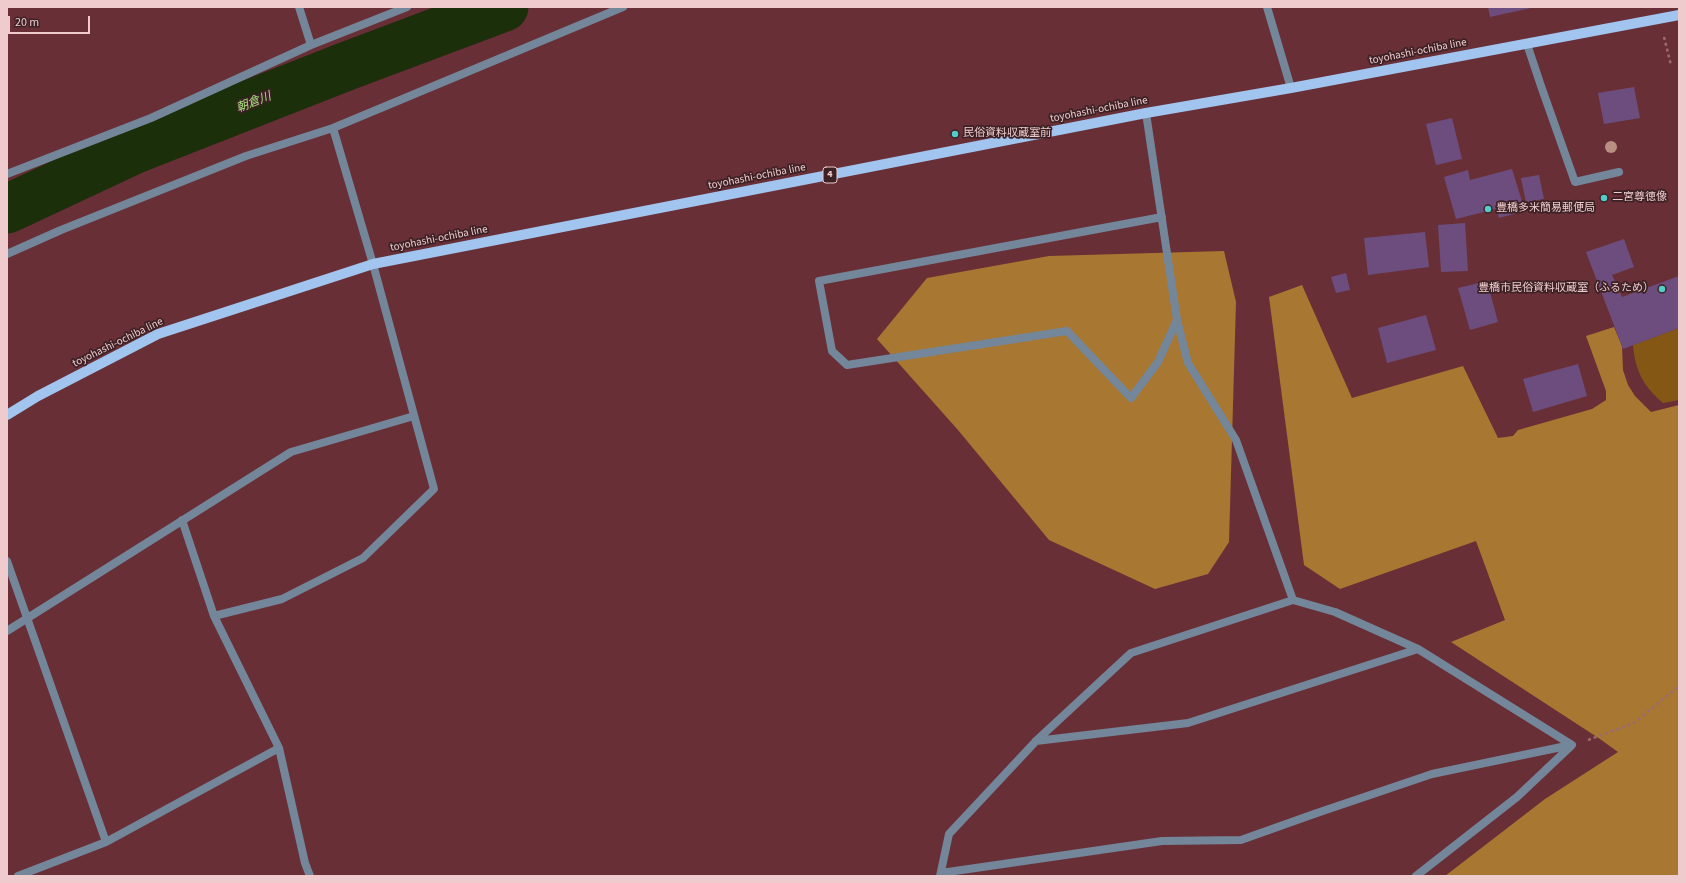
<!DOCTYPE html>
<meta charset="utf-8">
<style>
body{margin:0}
#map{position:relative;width:1686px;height:883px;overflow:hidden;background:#692f37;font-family:"Source Sans 3",sans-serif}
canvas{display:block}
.frame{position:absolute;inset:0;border:8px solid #efcbce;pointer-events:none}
.scale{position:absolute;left:8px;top:16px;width:82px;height:18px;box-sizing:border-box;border:2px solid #efcbce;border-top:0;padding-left:5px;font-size:12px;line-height:14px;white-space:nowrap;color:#efcbce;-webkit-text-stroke:3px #3c2125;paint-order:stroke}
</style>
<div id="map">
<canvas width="1686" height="883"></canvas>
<div class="frame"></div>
<div class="scale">20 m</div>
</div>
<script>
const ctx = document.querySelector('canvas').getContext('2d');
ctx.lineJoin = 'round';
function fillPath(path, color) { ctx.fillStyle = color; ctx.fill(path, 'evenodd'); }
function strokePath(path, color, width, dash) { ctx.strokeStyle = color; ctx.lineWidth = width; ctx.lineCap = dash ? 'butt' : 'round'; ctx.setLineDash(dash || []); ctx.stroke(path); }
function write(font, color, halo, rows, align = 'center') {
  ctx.font = font + ' "Source Sans 3","Noto Sans JP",sans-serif'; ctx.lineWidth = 3.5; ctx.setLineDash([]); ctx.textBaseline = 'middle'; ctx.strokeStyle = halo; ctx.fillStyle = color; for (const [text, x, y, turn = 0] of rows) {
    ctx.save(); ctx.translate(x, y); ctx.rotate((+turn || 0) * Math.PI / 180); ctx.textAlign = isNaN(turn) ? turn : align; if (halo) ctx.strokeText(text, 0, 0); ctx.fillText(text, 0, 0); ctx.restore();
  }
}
fillPath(new Path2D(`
 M1679 328V400L1663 403C1644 387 1635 371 1633 345Z`), '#845814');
fillPath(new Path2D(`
 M1224 251 1236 302 1229 542 1208 574 1155 589 1049 540 958 430 877 339 927 278 1049 256Z
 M1302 285 1352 398 1463 366 1498 438 1513 436 1518 430 1592 409 1606 400V391L1586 336 1614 327 1622 346 1623 370 1628 385 1635 396 1651 412 1679 405V876H1445L1545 799 1618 752 1600 739 1451 642 1505 620 1476 541 1340 589 1304 565 1269 297Z`), '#a87731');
strokePath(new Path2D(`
 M7 209 133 150 347 66 504 7`), '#1c2f0b', 49);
fillPath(new Path2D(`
 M1488 7H1530L1531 8 1490 17Z
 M1634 87 1640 118 1604 124 1598 93Z
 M1452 118 1462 159 1436 165 1426 124Z
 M1512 169 1525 211 1499 218 1496 209 1456 219 1444 177 1468 170 1470 180Z
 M1539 175 1544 199 1526 202 1521 178Z
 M1465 223 1468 271 1441 272 1438 225Z
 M1425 232 1429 267 1368 275 1364 238Z
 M1624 239 1634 267 1612 275 1622 297 1679 276V328L1623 349 1586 252Z
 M1346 273 1350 290 1336 293 1331 277Z
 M1487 281 1498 322 1470 330 1458 288Z
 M1426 315 1436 350 1387 363 1378 328Z
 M1578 364 1587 396 1533 412 1523 379Z`), '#6c4d7d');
strokePath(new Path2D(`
 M1664 37 1671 65
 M1588 740 1634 723 1679 686`), '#9c6b71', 2.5, [3, 3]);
strokePath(new Path2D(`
 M299 7 311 45
 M1527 44 1541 86 1575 182 1619 172
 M1146 113 1177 320 1188 363 1236 440 1293 600 1335 612 1418 649 1572 745 1517 797 1416 876
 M7 174 151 118 311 45 407 7
 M1162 217 819 281 832 351 847 365 1067 331 1131 398 1158 362 1177 320
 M7 254 61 230 246 156 333 128 623 7
 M182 520 214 616 279 748 305 863 310 876
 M7 561 106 842
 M214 616 282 599 363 558 434 489 373 264 333 128
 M7 631 291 452 414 416
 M1036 741 1188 723 1418 649
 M941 873 1162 841 1241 840 1314 814 1432 774 1571 745
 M18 876 106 842 279 748
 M940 876 949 834 1036 741 1131 653 1293 600`), '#74869a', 8);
strokePath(new Path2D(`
 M1267 7 1291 88`), '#74869a', 8);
strokePath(new Path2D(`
 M7 415 38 396 158 334 373 264 1146 113 1291 88 1679 15`), '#a1c5ef', 10);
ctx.fillStyle = '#b88f80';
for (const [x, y] of [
 [1611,147]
]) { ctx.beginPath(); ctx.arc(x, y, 6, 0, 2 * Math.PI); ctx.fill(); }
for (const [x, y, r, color] of [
 [955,134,4,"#53cdca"],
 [1604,198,4,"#53cdca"],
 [1488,209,4,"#53cdca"],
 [1662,289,4,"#53cdca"]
]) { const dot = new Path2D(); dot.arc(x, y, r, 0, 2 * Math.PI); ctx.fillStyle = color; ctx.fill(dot); strokePath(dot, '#3c2125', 1.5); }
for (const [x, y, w] of [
 [830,175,14]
]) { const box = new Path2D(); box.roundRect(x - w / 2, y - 8, w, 16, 3); ctx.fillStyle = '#3c2125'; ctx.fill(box); strokePath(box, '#efcbce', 1); }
write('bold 10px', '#efcbce', null, [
 ["4",830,175]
]);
write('11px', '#efcbce', '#3c2125', [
 ["toyohashi-ochiba line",1418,52,-11],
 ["toyohashi-ochiba line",1099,110,-11],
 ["toyohashi-ochiba line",757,177,-11],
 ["toyohashi-ochiba line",439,239,-11],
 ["toyohashi-ochiba line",118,343,-26]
]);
write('11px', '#efcbce', '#3c2125', [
 ["民俗資料収蔵室前",963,134],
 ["二宮尊徳像",1612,198],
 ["豊橋多米簡易郵便局",1496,209],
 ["豊橋市民俗資料収蔵室（ふるため）",1654,289,"right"]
], 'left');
write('italic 12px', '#a9df80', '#3c2125', [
 ["朝倉川",254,103,-21]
]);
</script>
